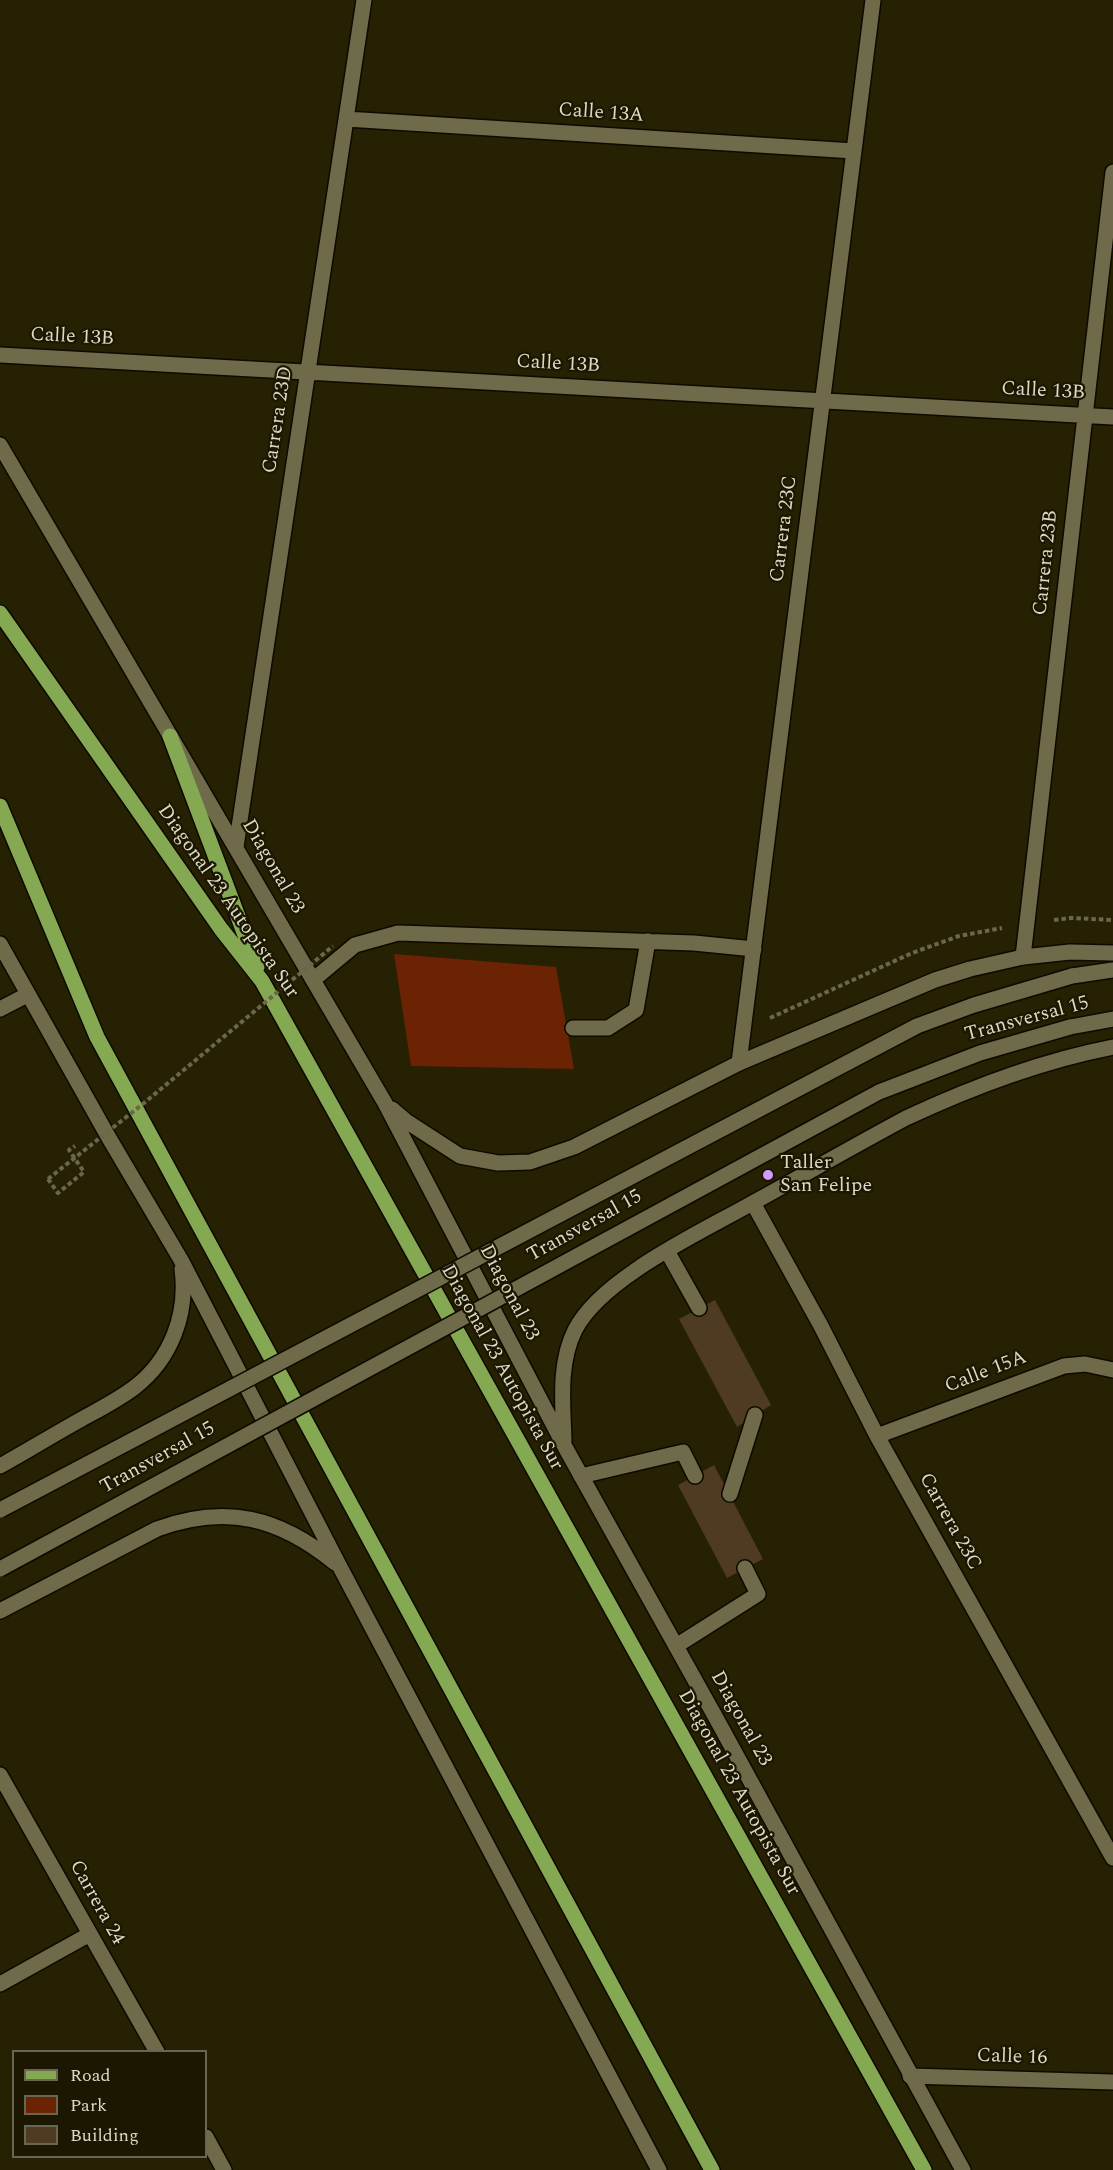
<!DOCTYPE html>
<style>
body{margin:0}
#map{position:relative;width:1113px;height:2170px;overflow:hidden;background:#252102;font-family:Spectral,serif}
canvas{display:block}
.legend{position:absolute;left:12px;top:2050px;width:195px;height:108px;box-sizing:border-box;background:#1c1700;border:2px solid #686550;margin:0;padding:8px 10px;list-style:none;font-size:18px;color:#dbd9c7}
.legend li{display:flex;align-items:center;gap:12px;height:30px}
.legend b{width:30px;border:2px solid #686550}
</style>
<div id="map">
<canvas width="1113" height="2170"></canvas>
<ul class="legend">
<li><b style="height:8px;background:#85a852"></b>Road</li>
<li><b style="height:16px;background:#6b2303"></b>Park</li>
<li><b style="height:16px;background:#4f3a22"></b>Building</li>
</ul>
</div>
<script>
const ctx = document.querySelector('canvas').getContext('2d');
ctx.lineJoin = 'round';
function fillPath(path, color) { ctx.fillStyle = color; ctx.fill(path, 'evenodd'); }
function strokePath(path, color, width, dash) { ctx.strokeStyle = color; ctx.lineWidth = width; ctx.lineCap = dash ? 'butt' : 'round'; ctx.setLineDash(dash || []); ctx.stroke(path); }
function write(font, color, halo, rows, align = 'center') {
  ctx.font = font + ' Spectral,serif'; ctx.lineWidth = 4.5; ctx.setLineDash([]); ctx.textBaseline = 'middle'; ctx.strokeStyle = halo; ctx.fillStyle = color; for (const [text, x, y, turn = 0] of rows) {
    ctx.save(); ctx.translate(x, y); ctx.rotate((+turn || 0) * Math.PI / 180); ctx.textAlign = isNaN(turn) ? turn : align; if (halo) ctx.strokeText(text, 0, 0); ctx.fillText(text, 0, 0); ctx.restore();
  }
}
fillPath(new Path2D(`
 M394 954 556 967 574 1069 411 1066Z`), '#6b2303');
fillPath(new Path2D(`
 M715 1300 771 1405 737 1427 679 1319Z
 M714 1465 763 1559 727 1578 678 1485Z`), '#4f3a22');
const lane = new Path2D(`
 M313 980 355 945 398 933 694 943 754 949
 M0 1009 27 995
 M573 1028H608L636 1010 648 941
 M667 1251 699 1308
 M581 1476 683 1452 695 1476
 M730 1494 755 1415
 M676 1646 758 1594 745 1568`);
const street = new Path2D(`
 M346 119 854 151
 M0 355 1113 417
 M236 847 364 0
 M1023 957 1113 172
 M739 1063 873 0
 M753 1203 821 1326 877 1436 1113 1858
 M877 1436 1064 1366 1085 1364 1113 1370
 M0 1775 157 2052
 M0 1984 90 1934
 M910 2076 1113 2082
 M206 2137 224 2170`);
const secondary = new Path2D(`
 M0 445 385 1103 565 1447 716 1718 963 2170
 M0 944 109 1138 181 1260 340 1567 659 2170
 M1072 976 1113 970
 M1070 1027 1113 1019
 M392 1109 406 1121 460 1156 498 1163 530 1162 574 1147 739 1063 935 980 970 969 1023 957 1070 952 1113 953
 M564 1441C563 1404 558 1364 575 1330 601 1279 697 1234 747 1206 800 1177 852 1147 906 1118 972 1087 1041 1061 1113 1047
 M0 1466C27 1451 53 1435 80 1420 98 1410 118 1400 135 1387 171 1359 188 1314 182 1269
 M0 1611 157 1529C226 1504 279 1517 335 1563`);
const primary = new Path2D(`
 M0 613 221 929 262 981 924 2170
 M170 736 257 967
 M0 806 97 1037 712 2170`);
strokePath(lane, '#0e0a00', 18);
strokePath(street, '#0e0a00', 18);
strokePath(secondary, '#0e0a00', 18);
strokePath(primary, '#0e0a00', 18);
strokePath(new Path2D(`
 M1054 920 1071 918 1113 920
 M770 1018 912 953 959 936 1002 928
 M48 1179 58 1193 84 1172 69 1150 75 1146`), '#6a674d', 4, [4.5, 3]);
strokePath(lane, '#6e6a4a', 15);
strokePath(street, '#6e6a4a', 15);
strokePath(secondary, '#6e6a4a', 15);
strokePath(primary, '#85a852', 15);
const secondaryBridge = new Path2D(`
 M0 1510 917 1026 974 1005 1072 976
 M0 1569 879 1092 980 1053 1070 1027`);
strokePath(secondaryBridge, '#0e0a00', 18, []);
strokePath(new Path2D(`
 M48 1179 144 1103 333 946`), '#6a674d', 4, [4.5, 3]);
strokePath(secondaryBridge, '#6e6a4a', 15);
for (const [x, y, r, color] of [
 [768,1175,6,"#d29cfd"]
]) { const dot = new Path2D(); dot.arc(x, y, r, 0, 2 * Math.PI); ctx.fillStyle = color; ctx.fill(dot); strokePath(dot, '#1c1700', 2); }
write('20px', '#dbd9c7', '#1c1700', [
 ["Calle 13A",601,114,4],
 ["Calle 13B",72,338,3],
 ["Calle 13B",558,365,3],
 ["Calle 13B",1043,392,3],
 ["Carrera 23D",279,420,-81],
 ["Carrera 23C",785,529,-83],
 ["Carrera 23B",1047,563,-84],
 ["Diagonal 23",272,867,60],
 ["Diagonal 23 Autopista Sur",227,902,55],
 ["Transversal 15",1027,1020,-15],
 ["Transversal 15",585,1227,-29],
 ["Diagonal 23",508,1293,62],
 ["Diagonal 23 Autopista Sur",501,1368,61],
 ["Calle 15A",986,1373,-21],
 ["Transversal 15",158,1459,-29],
 ["Carrera 23C",949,1522,61],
 ["Diagonal 23",740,1719,61],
 ["Diagonal 23 Autopista Sur",738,1793,61],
 ["Carrera 24",96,1903,61],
 ["Calle 16",1012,2058,2]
]);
write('20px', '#dbd9c7', '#1c1700', [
 ["Taller",780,1164],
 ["San Felipe",780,1187]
], 'left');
</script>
